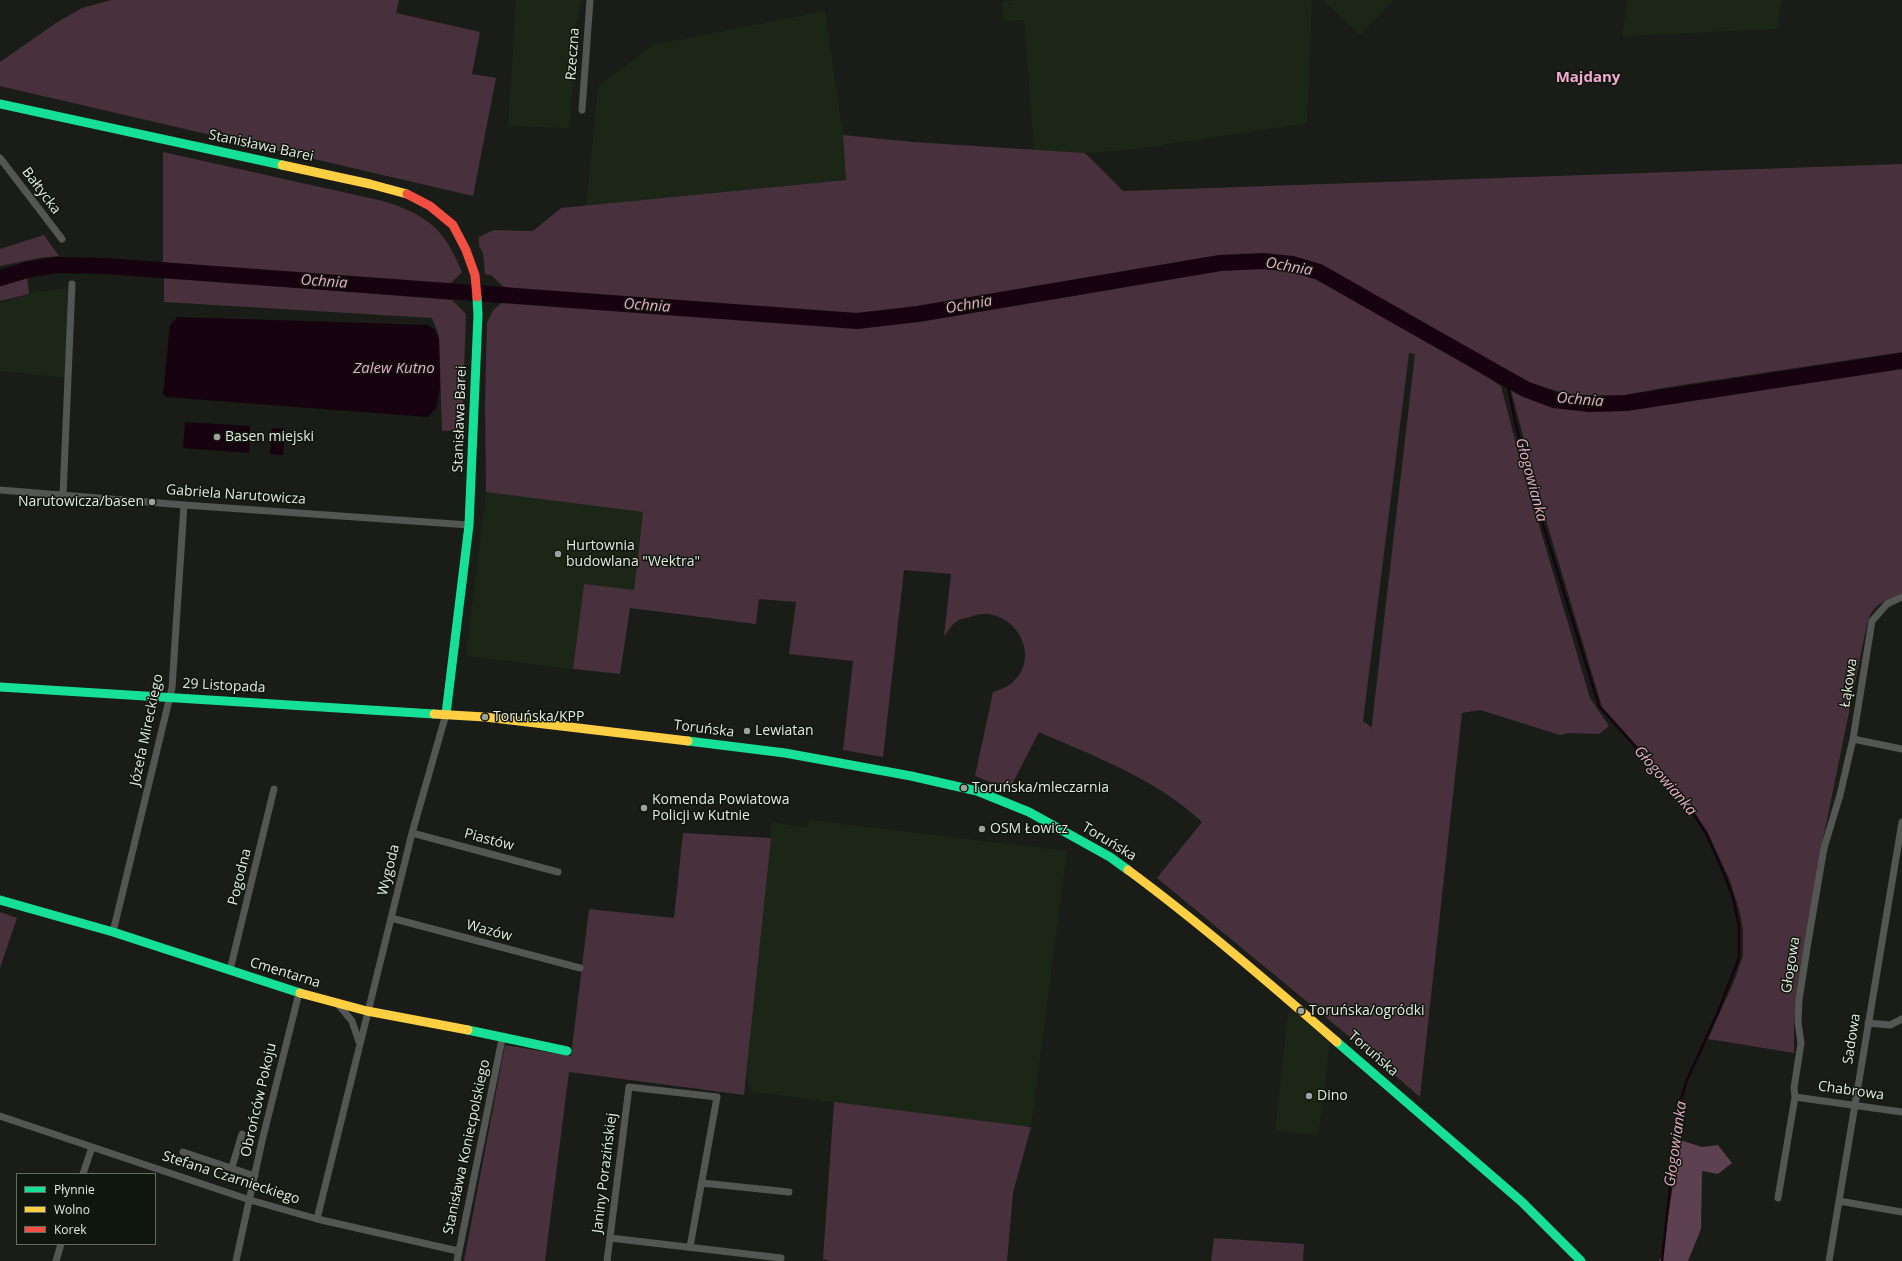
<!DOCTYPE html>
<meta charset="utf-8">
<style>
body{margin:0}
#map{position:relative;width:1902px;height:1261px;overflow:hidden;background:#191c17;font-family:"Open Sans",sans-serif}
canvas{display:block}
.legend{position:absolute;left:16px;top:1173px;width:140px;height:72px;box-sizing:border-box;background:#0f160b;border:1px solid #656b61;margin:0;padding:5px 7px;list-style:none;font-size:12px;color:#e5eae3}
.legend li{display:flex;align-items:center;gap:8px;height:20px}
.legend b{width:20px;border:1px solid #656b61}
</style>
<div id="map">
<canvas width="1902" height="1261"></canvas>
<ul class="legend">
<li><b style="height:5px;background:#16e098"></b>Płynnie</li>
<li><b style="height:5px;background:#ffcf43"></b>Wolno</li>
<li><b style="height:5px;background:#f24e42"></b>Korek</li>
</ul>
</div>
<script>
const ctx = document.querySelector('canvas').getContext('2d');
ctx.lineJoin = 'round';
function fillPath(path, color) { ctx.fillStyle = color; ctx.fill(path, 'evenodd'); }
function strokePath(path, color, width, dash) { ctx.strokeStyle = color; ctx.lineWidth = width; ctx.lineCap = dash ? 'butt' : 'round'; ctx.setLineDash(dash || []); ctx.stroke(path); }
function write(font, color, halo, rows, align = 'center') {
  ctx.font = font + ' "Open Sans",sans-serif'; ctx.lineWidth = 3; ctx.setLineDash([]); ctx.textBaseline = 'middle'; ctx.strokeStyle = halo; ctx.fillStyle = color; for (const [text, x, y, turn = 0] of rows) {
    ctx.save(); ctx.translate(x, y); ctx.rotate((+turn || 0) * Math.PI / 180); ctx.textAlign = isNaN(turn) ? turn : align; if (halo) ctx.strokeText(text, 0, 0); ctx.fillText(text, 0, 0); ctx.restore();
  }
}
fillPath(new Path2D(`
 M516 0H581L568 70 574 72 569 128 508 126Z
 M1017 0H1312L1307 123 1129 150 1085 153 1034 150 1024 20 1004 21 1002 2Z
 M1323 0H1394L1360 35Z
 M1628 0H1782L1777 29 1622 36Z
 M825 11 843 135 846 180 586 206 598 87 653 45Z
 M71 288 66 378 0 371V303L36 292Z
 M486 492 643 512 634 591 584 585 573 669 466 656Z
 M809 820 1067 851 1031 1127 753 1092 748 1084 746 1074 772 822 807 828Z
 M1289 1007 1330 1043 1318 1136 1275 1130Z`), '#1c2617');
fillPath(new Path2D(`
 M111 0H399L396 13 480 32 472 74 496 78 473 196 0 86V62L56 23 82 8Z
 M843 135 913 142 1085 153 1123 191 1902 164V352L1662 388 1621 396 1570 395 1531 383 1334 275 1297 260 1254 256 1214 259 1086 279 957 303 860 315 534 292 504 287 491 275 485 274 483 253 479 246V237L494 230 533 231 561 208 846 180Z
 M163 152 383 201C427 215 444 228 462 272L450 284 436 285 163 266Z
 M44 235 59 256 39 258 0 266V249Z
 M1256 267 1306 273 1324 281 1373 310 1405 325 1501 386 1521 464 1590 698 1609 726 1599 734 1569 733 1560 735 1480 710 1462 713 1420 1097 1374 1057 1157 878 1202 822C1156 779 1096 757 1039 732L1009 790 975 776 993 692C1000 690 1007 687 1012 683 1039 660 1021 618 988 614 983 613 975 615 970 617 966 618 959 619 956 622 951 625 948 632 944 636L951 574 904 570 883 757 843 750 853 661 789 654 796 602 759 599 756 624 630 608 620 674 573 669 584 584 634 590 643 512 486 492 485 402 487 322 494 309 503 302 869 326 1080 295 1094 290 1215 271ZM1409 353 1415 354 1371 732V727L1363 721Z
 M27 276 29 294 0 301V282Z
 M164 277 452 300 466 314 462 430 442 431 439 336 432 318 164 302Z
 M1902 365V593C1884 602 1873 603 1867 624L1820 854 1794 1018V1053L1708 1039 1735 979 1743 955V929L1739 909 1730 881 1708 833 1689 804 1602 707 1545 517 1511 391 1513 389C1527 391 1541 400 1556 404 1606 414 1661 405 1710 394Z
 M683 833 771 838 744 1095 569 1072 545 1261H464L505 1045 571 1056 589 909 674 918Z
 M0 912 17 918 0 968Z
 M834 1102 1031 1127 1013 1193 1007 1261H830L823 1259Z
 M1214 1238 1304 1244 1303 1261H1211Z`), '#48313d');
fillPath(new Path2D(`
 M1680 1140 1702 1147 1718 1145 1732 1163 1718 1174 1702 1171 1701 1229 1688 1261H1659L1662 1255Z`), '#5d4150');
fillPath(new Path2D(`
 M177 317 428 325 435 330 439 340 440 389 436 409 428 417 166 397 163 394 170 325Z
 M185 422 250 426 249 453 183 448Z
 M272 428 285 429 283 455 270 454Z`), '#17030f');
strokePath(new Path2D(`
 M1506 377 1516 425 1537 505 1599 706 1687 804 1706 833 1725 876 1733 898 1739 926V958L1718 1012 1687 1080 1679 1105 1662 1261`), '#17030f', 2.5);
strokePath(new Path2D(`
 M0 278 27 270 56 265 106 266 857 321 918 314 1220 263 1263 261 1292 264 1319 272 1525 389 1554 400 1590 404 1626 403 1902 361`), '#17030f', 16);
strokePath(new Path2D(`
 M582 110 590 0
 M0 158 62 239
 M0 490 184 505 469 525
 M63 495 72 284
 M1902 597 1887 604 1872 621 1853 739 1902 749
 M412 833 558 872
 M391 918 580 968
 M113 932 172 688 184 505
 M230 970 274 789
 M337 1003 352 1021 359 1042
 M1868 1023 1890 1025 1902 1019
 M1795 1097 1902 1112
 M0 1116 250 1200 317 1219 458 1251
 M183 1152 255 1176
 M232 1167 242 1134
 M83 1174 92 1147
 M702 1183 789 1192
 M1778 1198 1795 1097 1794 1088 1801 1043 1798 1022 1799 1000 1808 942 1824 848 1840 795 1853 739
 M1839 1201 1902 1212
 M317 1219 412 833 446 714
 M610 1238 781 1258
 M56 1261 61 1244
 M236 1261 262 1141 299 993
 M457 1261 502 1039
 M607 1261 629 1087 717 1097 690 1247
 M1829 1261 1902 822`), '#545653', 7);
strokePath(new Path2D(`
 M0 104 282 165
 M0 687 434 714
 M446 714 469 525 478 315 477 297
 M688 741 785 753 911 776 977 791 1029 812 1110 857 1128 870
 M0 900 113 932 300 993
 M468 1030 567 1051
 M1337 1042 1522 1202 1581 1261`), '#16e098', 9);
strokePath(new Path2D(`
 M282 165 370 184 407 194
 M434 714 485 717 688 741
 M1128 870C1201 924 1269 983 1337 1042
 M300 993 367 1011 468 1030`), '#ffcf43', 9);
strokePath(new Path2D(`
 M407 194 430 206 453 225 466 250 475 275 477 297`), '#f24e42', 9);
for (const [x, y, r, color] of [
 [217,437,4,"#9ea29c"],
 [152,502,4,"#9ea29c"],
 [558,554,4,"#9ea29c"],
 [485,717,4,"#9ea29c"],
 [747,731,4,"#9ea29c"],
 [964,788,4,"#9ea29c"],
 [644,808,4,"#9ea29c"],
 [982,829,4,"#9ea29c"],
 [1301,1011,4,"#9ea29c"],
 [1309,1096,4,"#9ea29c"]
]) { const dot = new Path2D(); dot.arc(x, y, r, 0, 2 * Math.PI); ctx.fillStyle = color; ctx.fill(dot); strokePath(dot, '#0f160b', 1.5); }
write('14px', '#e5eae3', '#0f160b', [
 ["Rzeczna",573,54,-86],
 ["Stanisława Barei",261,146,12],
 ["Bałtycka",41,191,53],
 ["Stanisława Barei",460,419,-88],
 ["Gabriela Narutowicza",236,495,4],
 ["Łąkowa",1849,683,-81],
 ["29 Listopada",224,686,3],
 ["Toruńska",704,729,7],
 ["Józefa Mireckiego",147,730,-78],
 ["Piastów",489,840,15],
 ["Toruńska",1109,842,31],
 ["Wygoda",389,870,-76],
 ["Pogodna",240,877,-76],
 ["Wazów",489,931,15],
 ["Głogowa",1791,965,-81],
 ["Cmentarna",285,973,17],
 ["Sadowa",1852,1039,-81],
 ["Toruńska",1373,1054,41],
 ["Chabrowa",1851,1091,8],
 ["Obrońców Pokoju",259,1100,-77],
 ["Stanisława Koniecpolskiego",467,1147,-78],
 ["Janiny Porazińskiej",605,1173,-83],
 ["Stefana Czarnieckiego",231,1178,18]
]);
write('14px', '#e5eae3', '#0f160b', [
 ["Basen miejski",225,437],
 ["Narutowicza/basen",144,502,"right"],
 ["Hurtownia",566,546],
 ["budowlana \"Wektra\"",566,562],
 ["Toruńska/KPP",493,717],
 ["Lewiatan",755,731],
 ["Toruńska/mleczarnia",972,788],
 ["Komenda Powiatowa",652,800],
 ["Policji w Kutnie",652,816],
 ["OSM Łowicz",990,829],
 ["Toruńska/ogródki",1309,1011],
 ["Dino",1317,1096]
], 'left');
write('bold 15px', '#f3aad2', '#0f160b', [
 ["Majdany",1588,78]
]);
write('italic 15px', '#e8abcc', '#0f160b', [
 ["Ochnia",1289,267,10],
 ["Ochnia",324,282,4],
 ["Ochnia",969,305,-10],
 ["Ochnia",647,306,4],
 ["Zalew Kutno",394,369],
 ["Ochnia",1580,400,5],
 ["Głogowianka",1531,480,75],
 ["Głogowianka",1665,781,49],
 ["Głogowianka",1676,1144,-82]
]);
</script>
